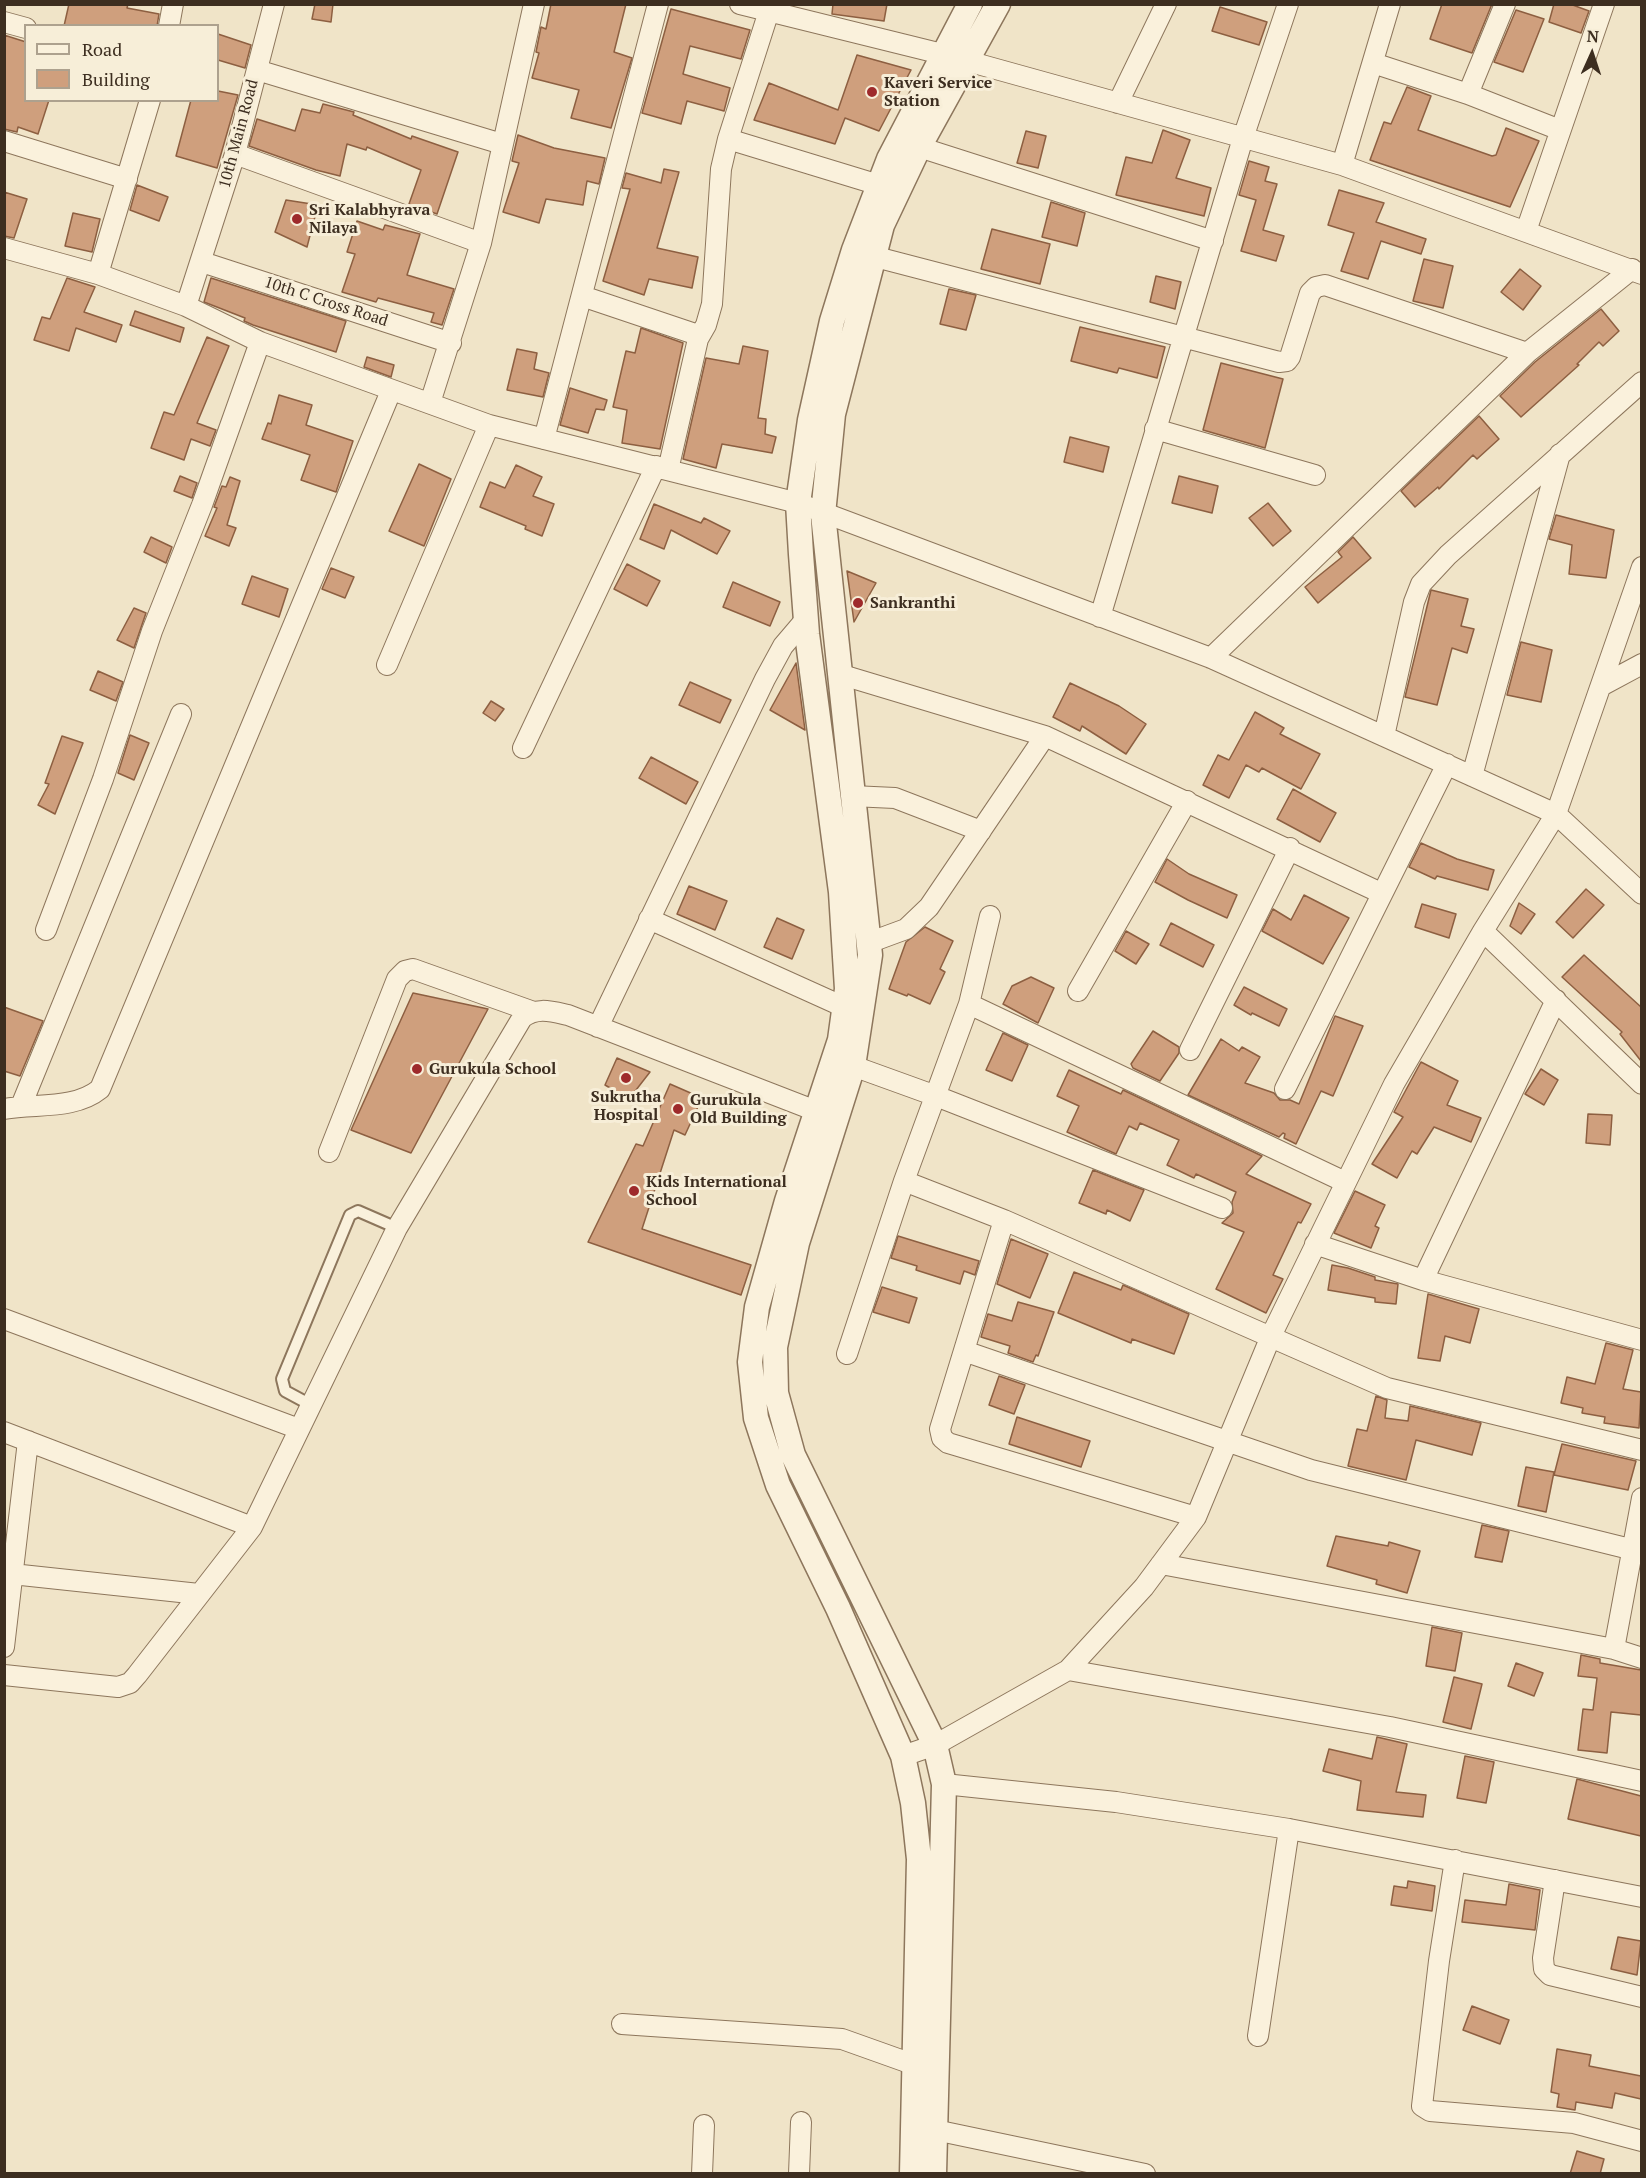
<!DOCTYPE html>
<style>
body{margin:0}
#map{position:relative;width:1646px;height:2178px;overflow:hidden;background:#f0e4c8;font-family:"PT Serif",serif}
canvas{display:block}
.frame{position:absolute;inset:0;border:6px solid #3d2e20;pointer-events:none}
.legend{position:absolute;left:24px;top:24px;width:195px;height:78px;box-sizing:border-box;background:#f7eed8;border:2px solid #ada18e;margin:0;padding:8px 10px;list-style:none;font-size:18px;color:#3d2e20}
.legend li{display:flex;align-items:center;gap:12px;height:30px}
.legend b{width:30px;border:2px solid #ada18e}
.north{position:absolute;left:1562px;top:24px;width:60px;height:60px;-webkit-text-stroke:4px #f7eed8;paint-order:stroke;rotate:3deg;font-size:16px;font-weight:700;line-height:24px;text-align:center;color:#3d2e20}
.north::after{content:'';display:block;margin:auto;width:21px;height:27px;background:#3d2e20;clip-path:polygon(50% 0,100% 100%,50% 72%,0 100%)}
</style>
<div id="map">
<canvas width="1646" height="2178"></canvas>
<div class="frame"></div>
<ul class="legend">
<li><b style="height:8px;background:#faf1dc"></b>Road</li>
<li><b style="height:16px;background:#cf9f7d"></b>Building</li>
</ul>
<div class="north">N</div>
</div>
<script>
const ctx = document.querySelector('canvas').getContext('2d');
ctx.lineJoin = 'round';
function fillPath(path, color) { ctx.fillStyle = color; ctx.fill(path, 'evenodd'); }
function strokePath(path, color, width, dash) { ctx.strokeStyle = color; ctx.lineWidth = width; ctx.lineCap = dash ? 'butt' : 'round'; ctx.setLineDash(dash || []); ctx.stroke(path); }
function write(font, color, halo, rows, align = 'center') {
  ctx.font = font + ' "PT Serif",serif'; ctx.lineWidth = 6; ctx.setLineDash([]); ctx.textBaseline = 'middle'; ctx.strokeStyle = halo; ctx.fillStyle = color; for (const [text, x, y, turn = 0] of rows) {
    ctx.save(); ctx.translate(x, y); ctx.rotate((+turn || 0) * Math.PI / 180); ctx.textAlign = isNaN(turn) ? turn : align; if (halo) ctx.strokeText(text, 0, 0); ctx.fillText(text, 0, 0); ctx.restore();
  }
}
const building = new Path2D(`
 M69 4H128L127 8 159 14 157 26H64Z
 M315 4H333L331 22 312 19Z
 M551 4H626L614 52 632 58 611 128 571 118 579 90 532 78 539 53 536 52 541 27 546 29Z
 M833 4H887L884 21 832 14Z
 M1442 4H1492L1472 53 1430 39Z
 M1554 4H1570L1589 11 1581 33 1549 22Z
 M1220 7 1267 22 1259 45 1212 31Z
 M671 9 750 30 741 59 690 46 683 74 730 88 724 111 687 101 681 124 642 113Z
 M1516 10 1544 19 1523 72 1494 62Z
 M218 34 251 45 245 68 218 60Z
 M4 35 26 42V100H49L38 134 18 127 17 132 4 129Z
 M857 55 911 70 879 131 845 118 835 144 754 120 769 83 838 110Z
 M1407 87 1431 96 1418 130 1492 156 1496 155 1506 128 1539 141 1510 207 1370 160 1384 122 1391 124Z
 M218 91 238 95 217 168 176 156 191 100H218Z
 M323 104 354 112 353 115 411 139 412 136 458 152 437 214 409 204 421 170 367 147 366 150 347 144 340 176 316 170 249 146 257 119 295 131 302 109 320 113Z
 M1163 130 1190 140 1176 178 1211 188 1204 216 1116 195 1126 157 1152 163Z
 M1026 131 1046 136 1038 168 1017 163Z
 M518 135 554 148 605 158 599 184 587 181 583 205 546 199 539 223 503 212 519 163 512 161Z
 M1249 161 1269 167 1265 181 1277 184 1263 230 1284 236 1276 261 1241 251 1256 200 1239 195Z
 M664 169 679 172 657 248 698 257 692 288 649 279 644 295 603 281 630 189 622 188 626 173 661 183Z
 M137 185 168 197 159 221 130 210Z
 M1339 190 1384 203 1376 222 1426 239 1421 254 1381 241 1368 279 1341 271 1354 233 1328 225Z
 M4 192 27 199 14 238 4 236Z
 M286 200 318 205 307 247 275 232Z
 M1051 202 1085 213 1077 246 1042 237Z
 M73 213 100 219 92 252 65 246Z
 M357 221 383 230 385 225 420 234 407 275 454 289 442 325 431 322 434 313 378 298 376 302 342 292 355 254 347 252Z
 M992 229 1050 244 1040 284 981 269Z
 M1424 259 1453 266 1443 308 1413 301Z
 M1520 269 1541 286 1523 310 1501 292Z
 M1156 276 1181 282 1175 309 1150 302Z
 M67 278 95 287 84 312 122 325 116 342 76 328 69 351 34 340 42 317 50 319Z
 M211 278 346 321 336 352 253 325 244 321 245 318 204 302Z
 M949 289 976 295 966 330 940 324Z
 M1601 309 1619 331 1603 346 1599 342 1577 364 1579 365 1521 417 1500 396 1535 362Z
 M135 311 184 328 180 342 130 325Z
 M1080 327 1165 347 1157 378 1119 368 1117 373 1071 361Z
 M641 328 683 343 660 449 622 443 627 410 613 407 626 351 635 353Z
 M207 337 229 346 197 423 216 430 210 446 191 439 184 460 151 448 164 412 174 415Z
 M743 346 768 351 758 418 766 419 765 434 776 437 772 453 722 444 716 468 683 459 706 358 739 364Z
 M517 349 537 353 534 369 549 373 543 397 507 390Z
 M367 357 394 365 391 377 364 367Z
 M1221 363 1283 379 1265 448 1203 430Z
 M570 388 607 400 604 410 596 409 588 433 560 425Z
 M279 395 312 405 306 425 353 441 336 492 301 480 310 455 262 439 268 423 271 424Z
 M1479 416 1499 439 1477 459 1473 455 1439 489 1438 487 1415 507 1401 491Z
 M1070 437 1109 447 1103 472 1064 462Z
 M419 464 451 479 424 546 389 531Z
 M516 465 542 477 533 496 554 504 542 536 525 529 526 526 480 507 490 482 505 488Z
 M180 476 197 483 192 498 174 491Z
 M1179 476 1218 486 1212 513 1172 503Z
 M230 477 240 481 227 525 236 528 229 546 205 536 217 508 214 507 222 486 226 487Z
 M1268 503 1291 531 1273 546 1249 518Z
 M654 504 701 523 704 518 730 531 717 554 671 530 664 549 640 539Z
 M1556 515 1614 530 1606 578 1569 574 1572 545 1549 539Z
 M151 537 172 547 166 563 144 552Z
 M1353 537 1371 558 1318 603 1305 587 1342 557 1338 552Z
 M627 564 660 581 647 606 614 589Z
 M331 568 354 577 345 598 322 589Z
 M847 571 876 583 854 622Z
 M252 576 288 589 279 617 242 604Z
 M733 582 780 602 770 626 723 607Z
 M1431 590 1468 599 1461 626 1474 629 1467 653 1452 648 1437 705 1405 697Z
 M134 608 146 613 134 648 117 640Z
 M1521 642 1552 650 1541 702 1507 695Z
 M796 663 805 730 770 710Z
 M98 671 123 682 116 701 90 690Z
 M690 682 731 700 720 723 679 705Z
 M1070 683 1119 706 1146 724 1126 754 1082 726 1080 731 1053 717Z
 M491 701 504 709 495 721 483 713Z
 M1255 712 1284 728 1280 734 1320 754 1301 789 1262 768 1259 772 1246 765 1229 798 1203 785 1218 755 1229 760Z
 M130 735 149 743 134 780 118 773Z
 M62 736 83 743 55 814 38 805 49 784 45 783Z
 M651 757 698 782 686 804 639 778Z
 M1293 789 1336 813 1320 842 1277 819Z
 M1421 843 1457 859 1494 870 1488 890 1437 876 1435 879 1409 867Z
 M1167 859 1189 874 1237 895 1227 918 1188 900 1155 882Z
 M689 886 727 901 715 930 677 914Z
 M1586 889 1604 905 1573 938 1556 922Z
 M1304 895 1349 918 1323 964 1262 931 1273 909 1291 920Z
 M1519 903 1535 914 1521 934 1510 926Z
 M1422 904 1456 914 1449 938 1415 927Z
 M777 918 804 930 792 959 764 947Z
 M1171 923 1214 945 1203 967 1160 945Z
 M925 927 953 941 940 969 945 972 930 1004 908 994 907 996 889 989 906 942Z
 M1126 931 1149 944 1136 964 1115 951Z
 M1584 955 1641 1007V1061L1620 1034 1622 1032 1562 977Z
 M1031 977 1054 988 1038 1023 1003 1004 1012 986Z
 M1244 987 1287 1009 1279 1026 1252 1013 1251 1015 1234 1005Z
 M413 993 488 1009 411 1153 351 1130Z
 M4 1007 43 1021 20 1076 4 1071Z
 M1335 1016 1363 1026 1333 1096 1321 1091 1296 1144 1284 1138 1285 1134 1283 1133 1279 1137 1188 1095 1221 1039 1239 1051 1242 1047 1260 1057 1245 1083 1274 1093 1280 1100H1290L1299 1104Z
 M1153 1031 1179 1047V1053L1160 1081 1133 1068 1131 1064Z
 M1003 1033 1028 1045 1012 1081 986 1070Z
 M617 1058 650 1072 629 1099 605 1085Z
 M1421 1062 1458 1081 1447 1105 1481 1118 1471 1142 1434 1127 1417 1154 1412 1151 1397 1178 1372 1164 1403 1117 1394 1112Z
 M1541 1069 1558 1080 1544 1105 1525 1094Z
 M1069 1070 1121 1094 1123 1090 1262 1156 1246 1174 1311 1204 1301 1223 1298 1222 1273 1275 1283 1279 1266 1313 1216 1289 1244 1232 1222 1223 1233 1213 1232 1202 1236 1192 1196 1174 1194 1178 1167 1165 1179 1140 1140 1123 1137 1130 1129 1126 1116 1154 1067 1132 1079 1106 1057 1096Z
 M670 1084 702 1098 685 1135 674 1130 642 1229 751 1265 741 1295 588 1242 636 1144 643 1146Z
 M1588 1114 1612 1115 1610 1145 1586 1143Z
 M1093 1170 1144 1190 1130 1221 1107 1210 1106 1214 1079 1203Z
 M1355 1191 1385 1205 1375 1226 1379 1228 1371 1248 1334 1233Z
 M898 1236 979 1261 975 1275 964 1271 960 1284 916 1270 917 1266 891 1258Z
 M1011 1239 1048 1254 1030 1298 997 1284Z
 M1332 1265 1348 1268 1375 1277V1280L1398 1284 1396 1304 1375 1302V1298L1328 1290Z
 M1074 1272 1121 1290 1123 1285 1189 1314 1174 1354 1132 1339 1131 1343 1058 1313Z
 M882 1287 917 1298 909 1323 873 1312Z
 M1428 1294 1479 1309 1470 1343 1445 1336 1440 1361 1418 1358Z
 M1018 1302 1054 1312 1038 1356 1036 1355 1033 1362 1008 1353 1010 1346 981 1337 988 1314 1012 1321Z
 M1606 1343 1633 1350 1623 1389 1641 1392 1639 1428 1604 1423 1605 1417 1582 1413 1583 1408 1561 1403 1567 1377 1595 1384Z
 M999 1376 1025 1385 1014 1414 989 1405Z
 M1376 1396 1387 1400 1385 1418 1408 1421 1410 1406 1481 1423 1472 1455 1416 1440 1406 1480 1348 1466 1357 1429 1367 1431Z
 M1017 1417 1090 1441 1081 1467 1009 1444Z
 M1562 1444 1636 1461 1628 1490 1554 1475Z
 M1526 1467 1554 1472 1546 1512 1518 1506Z
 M1482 1525 1509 1531 1502 1562 1475 1557Z
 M1336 1536 1388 1546 1389 1542 1420 1551 1407 1593 1376 1584 1377 1580 1327 1566Z
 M1432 1627 1462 1633 1455 1671 1426 1666Z
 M1581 1655 1600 1659V1663L1641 1670V1715L1611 1712 1607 1753 1578 1750 1583 1709 1593 1710 1597 1678 1578 1676Z
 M1516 1663 1543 1673 1534 1696 1508 1686Z
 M1454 1677 1482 1684 1471 1729 1443 1722Z
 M1377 1737 1407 1744 1396 1792 1426 1795 1423 1817 1357 1810 1361 1781 1323 1771 1329 1749 1372 1759Z
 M1465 1756 1494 1762 1486 1803 1457 1798Z
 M1577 1779 1641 1796V1836L1568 1819Z
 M1408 1881 1435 1886 1432 1911 1391 1905 1394 1886 1407 1888Z
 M1509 1884 1540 1890 1535 1930 1462 1922 1465 1900 1506 1905Z
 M1618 1937 1641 1941 1637 1975 1611 1969Z
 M1472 2006 1509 2020 1500 2044 1463 2030Z
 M1557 2049 1591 2055 1589 2066 1641 2076V2099L1615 2093 1612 2108 1576 2102 1575 2110 1557 2107 1559 2094 1551 2092Z
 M1577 2151 1604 2159 1600 2174H1570Z`);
fillPath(building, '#cf9f7d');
strokePath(building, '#8d5f41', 1.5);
const service = new Path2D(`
 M311 1405 285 1391 282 1379 350 1215 358 1211 397 1228`);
const minor = new Path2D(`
 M740 4 942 54 1342 165 1642 274
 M4 22 26 28
 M169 26 173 4
 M1373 63 1468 94 1560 130
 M257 70 502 144
 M1468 94 1505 4
 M1118 103 1166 4
 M728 139 879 185
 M4 141 127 179
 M919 147 1213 241
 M235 154 481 243
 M1342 165 1390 4
 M1526 231 1604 4
 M4 248 98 274 186 306 260 342 489 425 798 503 1211 658 1556 814 1642 894
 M872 256 1279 362 1287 361 1290 357 1310 293 1316 287 1325 285 1527 353
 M202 262 451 343
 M98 274 150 100
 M582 296 695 334 698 339 668 470
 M186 306 235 154 274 4
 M698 339 706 325 712 304 721 169 728 139 769 11
 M430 403 481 243 534 4
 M1155 429 1315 475
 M544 439 658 4
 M1100 617 1243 138 1288 4
 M1211 658 1527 353 1632 269
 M387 665 489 425
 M839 674 1045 736 1381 893
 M1601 686 1642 664
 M1384 736 1414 602 1421 584 1448 555 1642 382
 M523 748 656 466
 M1472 776 1560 454
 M852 796 895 798 981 831
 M649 919 844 1007
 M46 930 103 779 152 631 202 505 260 342
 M1483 931 1642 1084
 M868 943 906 929 929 907 1045 736
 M1078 991 1187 801
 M969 1004 1345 1182
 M598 1027 765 679 783 646 806 619
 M1190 1050 1290 848
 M853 1066 936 1096 1222 1208
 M1285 1089 1447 764
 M21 1106 181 714
 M4 1109C36 1103 74 1110 100 1089L391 391
 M329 1152 397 979 405 971 413 969 531 1011
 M904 1181 1004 1220 1387 1388 1642 1450
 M1004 1220 940 1429 942 1438 948 1443 1196 1517
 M1315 1244 1423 1280 1642 1340
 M1423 1280 1556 1000
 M4 1319 299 1429
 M964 1351 1311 1470 1642 1552
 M847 1354 904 1181 969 1004 990 916
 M4 1432 252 1527
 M1161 1564 1614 1649 1642 1658
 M12 1574 199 1594
 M4 1647 28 1441
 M1614 1649 1642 1498
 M1068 1670 1390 1727 1642 1781
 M4 1675 118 1687 130 1683 137 1675 252 1527 397 1228 522 1018C537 1007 550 1011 568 1015L829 1116
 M903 1756 935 1745 1068 1670 1144 1587 1196 1517 1271 1336 1394 1084 1483 931 1556 814 1642 567
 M944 1784 1116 1802 1289 1829 1642 1897
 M1455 1860 1439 1961 1422 2106 1430 2111 1574 2123 1642 2141
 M1555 1880 1543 1958 1544 1969 1550 1975 1642 1997
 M622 2024 842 2039 915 2065
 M1258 2036 1289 1829
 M935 2130 1145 2174
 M702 2174 704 2125
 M799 2174 801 2122`);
const tertiary = new Path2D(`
 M912 2174 919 1859 913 1803 903 1756 838 1608 778 1485 756 1418 750 1362 757 1307 787 1201 840 1040 847 989 841 892 807 634 801 554 798 503 810 420 832 321 854 250 889 159 970 4
 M934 2174 944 1784 935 1745 793 1455 776 1393 775 1347 797 1243 853 1066 870 955 823 514 833 414 882 225 919 147 998 4`);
strokePath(service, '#8d765c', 14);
strokePath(minor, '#8d765c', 22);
strokePath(tertiary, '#8d765c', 27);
strokePath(service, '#faf1dc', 10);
strokePath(minor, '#faf1dc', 20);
strokePath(tertiary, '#faf1dc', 24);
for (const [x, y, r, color] of [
 [872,92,6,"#9e2a2b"],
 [297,219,6,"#9e2a2b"],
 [858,603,6,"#9e2a2b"],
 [417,1069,6,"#9e2a2b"],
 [626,1078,6,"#9e2a2b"],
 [678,1109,6,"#9e2a2b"],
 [634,1191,6,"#9e2a2b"]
]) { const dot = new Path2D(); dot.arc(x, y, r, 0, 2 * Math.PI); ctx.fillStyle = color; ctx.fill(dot); strokePath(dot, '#f7eed8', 2); }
write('bold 16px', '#3d2e20', '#f7eed8', [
 ["Kaveri Service",884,83],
 ["Station",884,101],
 ["Sri Kalabhyrava",309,210],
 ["Nilaya",309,228],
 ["Sankranthi",870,603],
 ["Gurukula School",429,1069],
 ["Sukrutha",626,1097,"center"],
 ["Hospital",626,1115,"center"],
 ["Gurukula",690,1100],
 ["Old Building",690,1118],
 ["Kids International",646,1182],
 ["School",646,1200]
], 'left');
write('16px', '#3d2e20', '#f7eed8', [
 ["10th Main Road",239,134,-75],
 ["10th C Cross Road",326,302,18]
]);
</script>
